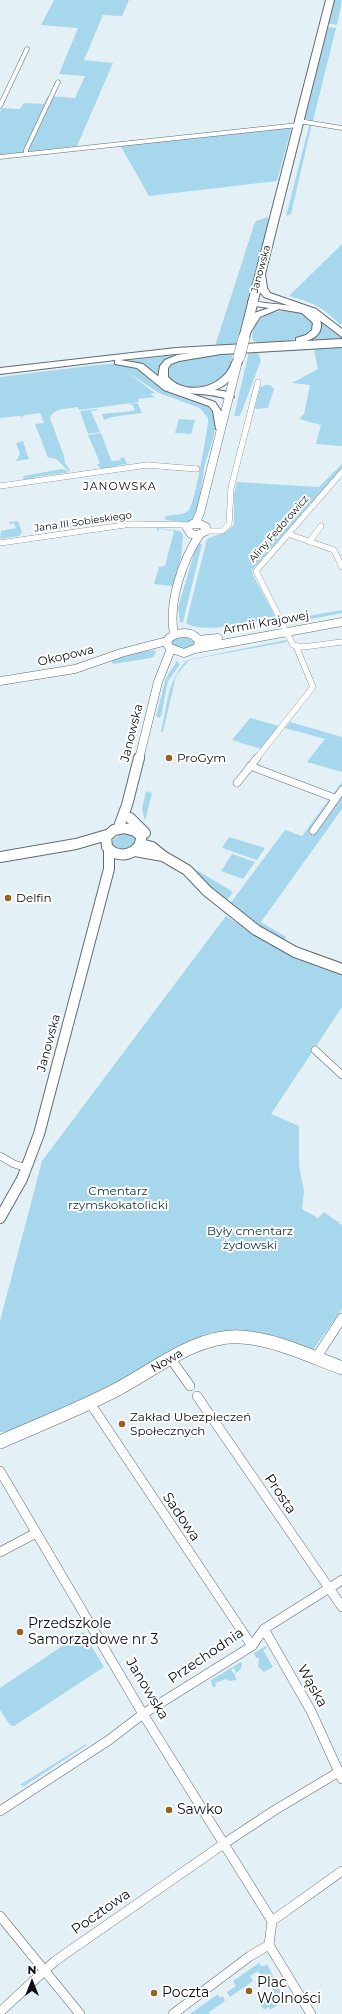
<!DOCTYPE html>
<meta charset="utf-8">
<style>
body{margin:0}
#map{position:relative;width:342px;height:2014px;overflow:hidden;background:#e3f1f7;font-family:Montserrat,sans-serif}
canvas{display:block}
.north{position:absolute;left:12px;top:1962px;width:40px;height:40px;-webkit-text-stroke:3px #fff;paint-order:stroke;rotate:0deg;font-size:11px;font-weight:700;line-height:16px;text-align:center;color:#0c1012}
.north::after{content:'';display:block;margin:auto;width:14px;height:18px;background:#0c1012;clip-path:polygon(50% 0,100% 100%,50% 72%,0 100%)}
</style>
<div id="map">
<canvas width="342" height="2014"></canvas>
<div class="north">N</div>
</div>
<script>
const ctx = document.querySelector('canvas').getContext('2d');
ctx.lineJoin = 'round';
function fillPath(path, color) { ctx.fillStyle = color; ctx.fill(path, 'evenodd'); }
function strokePath(path, color, width, dash) { ctx.strokeStyle = color; ctx.lineWidth = width; ctx.lineCap = dash ? 'butt' : 'round'; ctx.setLineDash(dash || []); ctx.stroke(path); }
function write(font, color, halo, rows, align = 'center') {
  ctx.font = font + ' Montserrat,sans-serif'; ctx.lineWidth = 4; ctx.setLineDash([]); ctx.textBaseline = 'middle'; ctx.strokeStyle = halo; ctx.fillStyle = color; for (const [text, x, y, turn = 0] of rows) {
    ctx.save(); ctx.translate(x, y); ctx.rotate((+turn || 0) * Math.PI / 180); ctx.textAlign = isNaN(turn) ? turn : align; if (halo) ctx.strokeText(text, 0, 0); ctx.fillText(text, 0, 0); ctx.restore();
  }
}
fillPath(new Path2D(`
 M54 0H129L122 16 103 15 84 60 113 63 77 146 0 155V112L2 108 20 109 24 103 44 104 48 96 75 98 85 76 59 74 78 28 41 25Z
 M332 0H342L337 25 327 23Z
 M326 27 336 28 313 121 303 118Z
 M312 123 291 214 286 216 309 126Z
 M292 126 277 181 149 196 120 145Z
 M268 217V225L236 344 215 346 254 225 256 221Z
 M342 244V323L340 325C322 306 313 303 289 296Z
 M269 304C286 306 304 305 318 316 326 324 331 331 342 336V340L302 342C311 338 319 335 320 324 313 302 284 311 269 304Z
 M288 310 303 313 313 323C314 341 266 346 253 341 248 321 271 310 288 310Z
 M342 347V446L316 444 321 425 299 419 304 414 310 385 292 383 318 369 314 350 258 353 261 360 240 416H234L249 352Z
 M230 353 233 355C231 361 230 370 225 375 210 394 183 391 167 376L168 368C178 354 214 355 230 353Z
 M179 355C169 359 158 364 159 376 175 401 204 387 223 396 205 395 184 396 168 387 148 376 153 365 124 361Z
 M121 363 133 366 210 405C214 410 216 416 216 422 215 436 209 451 205 464 201 482 202 508 190 523L166 520 164 517C171 514 182 516 188 511 195 506 206 435 208 423V418L200 408 159 393 127 372 155 393 150 394 155 397 138 399 139 402 79 410 78 407C67 409 53 408 50 418L64 456 65 463 71 472C60 467 60 456 48 458L35 424 44 423 40 413 25 415 22 417 19 416 0 418V377L96 365Z
 M266 385H270L274 389 268 408 256 409 255 407 260 387Z
 M136 403 138 404 142 413 112 417 104 420 102 414 132 411 135 410 133 405 128 404Z
 M97 409 98 410 91 411 100 432 88 434 80 411Z
 M179 419 195 420 191 434 175 433Z
 M101 433 111 460 113 461 121 460 120 458 124 457 128 466 125 464 102 469 97 465 100 463 88 435Z
 M23 441 28 457 30 459 43 457 16 461 20 454 16 443Z
 M342 464V469L252 570 253 575 276 618C256 621 203 635 186 623L207 539 227 531 234 525V494L237 482 319 487Z
 M62 469 70 472 35 477 36 479 24 480 23 476Z
 M101 519 100 523 44 532 42 527Z
 M18 521 22 532 19 536 0 539 1 531 16 528 14 523 10 524 9 522Z
 M157 528 180 531 183 535 181 558 173 586 154 584 159 567 165 566 174 531 160 529 157 531Z
 M197 543 202 544 183 622 180 623 178 608Z
 M342 610V613L291 623 286 622 283 619H291Z
 M182 635 192 638 195 642 191 649H177L171 643 173 639Z
 M286 640 287 642 189 660 176 676 163 732H161C168 704 166 683 187 660Z
 M156 650 154 656 151 658 113 664 111 660 140 652Z
 M177 661 180 664 168 681 161 716 159 718 156 716 166 678Z
 M250 718 279 726 261 749 232 740Z
 M290 722 342 737V772L307 762 325 739 285 728Z
 M342 782V809L261 922 286 937 283 941 260 927 229 905 285 830 302 836Z
 M146 791 152 793 145 821 142 809Z
 M121 830 136 837V842L130 848 122 850 112 844 113 840 119 835Z
 M229 837 265 848 257 860 222 848Z
 M232 854 255 862 243 879 221 871Z
 M195 869 233 892 228 899 224 900 200 877Z
 M226 916 269 944 296 958 342 974V1007L271 1114 299 1126V1165L304 1192 302 1209 318 1218 324 1212 342 1225V1309L313 1350 261 1333 249 1332 201 1337 183 1344 119 1382 9 1432H0V1321L42 1161Z
 M83 1632 104 1667 14 1726 10 1725 0 1710V1688Z
 M266 1646 267 1648 263 1650 273 1667 264 1672 258 1667 259 1659 257 1657 256 1658 254 1653Z
 M241 1662 242 1664 241 1669 236 1673 234 1668 231 1670 235 1675 236 1680 229 1681 226 1679 215 1683 216 1686 213 1688 211 1680Z
 M86 1744 87 1745 24 1786 20 1785Z
 M259 1963 262 1967 267 1964 285 2000 270 2010 269 2007 264 2010 260 2003 274 1992 269 1984 267 1986 258 1971 250 1976 253 1981 230 1997 227 1992 236 1986 233 1981Z
 M218 1994 220 1998 223 1996 225 2001 209 2012 210 2014H190Z`), '#a6d7ec');
const streetFar3 = new Path2D(`
 M0 106 27 49
 M299 121 342 128
 M26 154V150L58 82
 M0 157 298 125`);
const streetFar2 = new Path2D(`
 M342 472 256 571 293 645 303 647 342 642
 M0 486 147 465 197 469
 M206 531H222L229 524 231 488 258 382
 M288 534 334 550 342 567
 M309 542 321 526
 M0 543 131 524 189 525
 M256 759 313 687 296 646`);
const streetFar1 = new Path2D(`
 M250 766 335 798
 M237 783 257 758
 M313 831 342 790
 M315 1050 342 1075
 M0 1156 14 1164 27 1168`);
const street = new Path2D(`
 M316 1358 342 1318
 M171 1359 190 1386
 M197 1396 342 1607
 M90 1403 252 1646
 M0 1471 143 1714 272 1921
 M0 1552 36 1533
 M264 1629 311 1711 342 1779
 M0 1811 109 1740 143 1714 252 1646 264 1629 342 1580
 M0 1916 80 2014
 M272 1921 269 1945 311 2014
 M272 1921 342 1871
 M0 2012 55 1961 225 1843 275 1810 337 1773
 M173 2014 250 1956 269 1945`);
const secondaryFar2 = new Path2D(`
 M192 524H200L206 527V531L198 535 191 534 187 528Z
 M195 524 200 513 237 365
 M184 633C191 633 196 635 199 642L197 648 184 653 170 648 167 644 169 638 176 634Z
 M174 635C168 602 182 561 200 534
 M198 640 218 638
 M195 649 342 622
 M0 681 75 669 121 653 167 641
 M139 759 158 682 171 649`);
const secondaryFar1 = new Path2D(`
 M130 818 145 833
 M124 828 135 831 141 836C142 849 128 858 115 853 112 852 109 849 107 847L106 837 114 830Z
 M118 829 127 805 139 758
 M141 844 152 847 163 856 187 870 207 891 256 930 295 952 342 969
 M135 851 163 856
 M0 857 76 844 107 835
 M0 1218 22 1179 39 1134 109 869V849`);
const secondary = new Path2D(`
 M0 1442C38 1425 77 1410 114 1391 152 1372 195 1334 241 1337 275 1339 310 1356 342 1368`);
const primary = new Path2D(`
 M248 301C254 300 260 303 266 303 279 305 324 305 321 327 320 335 313 339 306 341L342 339V343L176 354 120 360 143 364 170 386 215 402 221 411 224 429 223 431 220 432 216 429 213 411 209 406 164 390 137 368 115 364V360L0 374V368L176 348 296 341V338L306 335 312 330 313 323 302 313 279 309 260 317 248 336H242L241 334 254 313 269 308 248 305Z`);
const highway = new Path2D(`
 M326 0H334L265 274 267 288 270 293 316 309 342 329V337L310 313 264 297 260 292 249 338 244 341 239 338Z
 M342 341V347L221 354 179 361 171 364 168 368V377C184 394 213 390 227 372 231 367 232 360 236 355H242L244 357C239 372 230 384 215 390 223 391 229 391 234 397L229 400C226 399 223 397 220 397 199 391 173 398 158 378L160 366 165 360 177 355 221 348Z`);
strokePath(streetFar3, '#606c72', 5);
strokePath(streetFar2, '#606c72', 6);
strokePath(streetFar1, '#606c72', 8);
strokePath(street, '#606c72', 10);
strokePath(secondaryFar2, '#606c72', 9);
strokePath(secondaryFar1, '#606c72', 12);
strokePath(secondary, '#606c72', 14);
strokePath(primary, '#606c72', 2);
strokePath(highway, '#606c72', 2);
strokePath(streetFar3, '#fff', 4);
strokePath(streetFar2, '#fff', 5.5);
strokePath(streetFar1, '#fff', 7);
strokePath(street, '#fff', 9);
strokePath(secondaryFar2, '#fff', 8);
strokePath(secondaryFar1, '#fff', 10);
strokePath(secondary, '#fff', 13);
fillPath(primary, '#fff');
fillPath(highway, '#fff');
const highwayBridge = new Path2D(`
 M239 357 244 338`);
strokePath(highwayBridge, '#606c72', 12, []);
strokePath(highwayBridge, '#fff', 11);
for (const [x, y, r, color] of [
 [169,758,4,"#9a601e"],
 [8,898,4,"#9a601e"],
 [122,1424,4,"#9a601e"],
 [20,1632,4,"#9a601e"],
 [169,1810,4,"#9a601e"],
 [249,1991,4,"#9a601e"],
 [154,1993,4,"#9a601e"]
]) { const dot = new Path2D(); dot.arc(x, y, r, 0, 2 * Math.PI); ctx.fillStyle = color; ctx.fill(dot); strokePath(dot, '#fff', 1.5); }
write('10px', '#0c1012', '#fff', [
 ["Janowska",261,269,-75],
 ["Jana III Sobieskiego",83,522,-8],
 ["Aliny Fedorowicz",279,529,-49]
]);
ctx.letterSpacing = '1px';
write('11px', '#0c1012', '#fff', [
 ["JANOWSKA",120,487]
]);
ctx.letterSpacing = '0px';
write('12px', '#0c1012', '#fff', [
 ["Armii Krajowej",266,623,-10],
 ["Okopowa",66,656,-13],
 ["Janowska",132,733,-76],
 ["Janowska",49,1043,-75],
 ["Nowa",167,1361,-30]
]);
write('12px', '#0c1012', '#fff', [
 ["ProGym",177,758],
 ["Delfin",16,898],
 ["Zakład Ubezpieczeń",130,1417],
 ["Społecznych",130,1431]
], 'left');
write('12px', '#113340', '#fff', [
 ["Cmentarz",118,1191],
 ["rzymskokatolicki",118,1205],
 ["Były cmentarz",250,1231],
 ["żydowski",250,1245]
]);
write('14px', '#0c1012', '#fff', [
 ["Prosta",280,1494,56],
 ["Sadowa",181,1517,56],
 ["Przechodnia",206,1656,-34],
 ["Wąska",312,1686,61],
 ["Janowska",147,1689,59],
 ["Pocztowa",101,1912,-35]
]);
write('14px', '#0c1012', '#fff', [
 ["Przedszkole",28,1624],
 ["Samorządowe nr 3",28,1640],
 ["Sawko",177,1810],
 ["Plac",257,1983],
 ["Wolności",257,1999],
 ["Poczta",162,1993]
], 'left');
</script>
